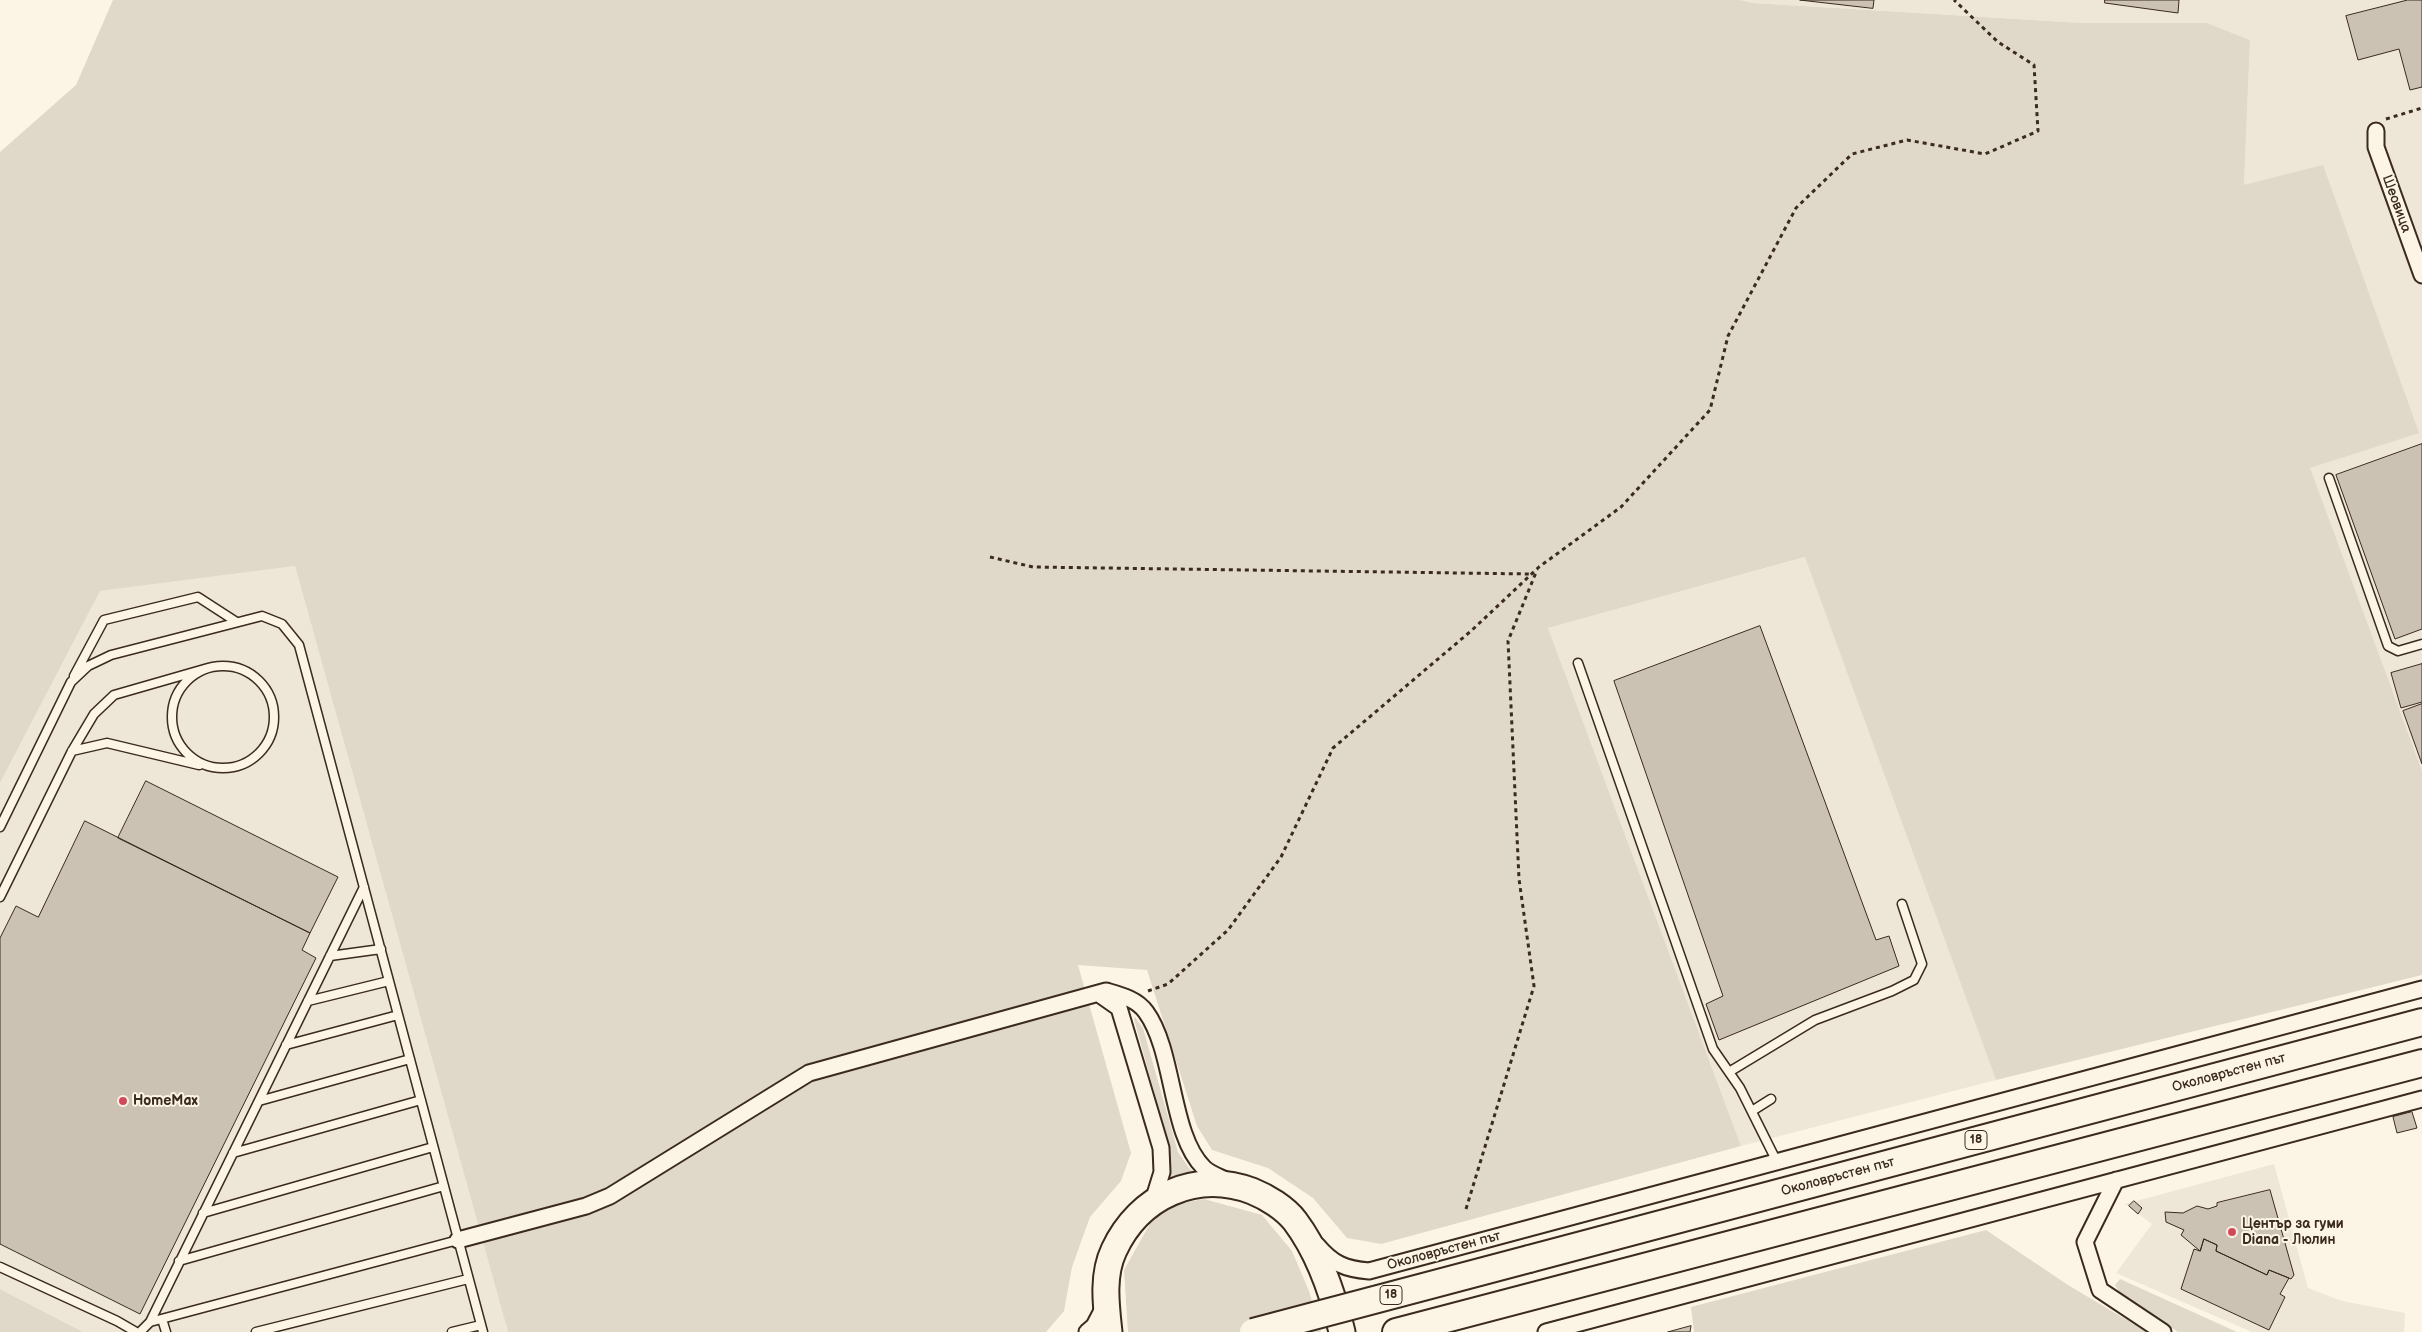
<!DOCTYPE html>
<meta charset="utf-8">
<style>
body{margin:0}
canvas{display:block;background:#fcf5e5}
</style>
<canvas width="2422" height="1332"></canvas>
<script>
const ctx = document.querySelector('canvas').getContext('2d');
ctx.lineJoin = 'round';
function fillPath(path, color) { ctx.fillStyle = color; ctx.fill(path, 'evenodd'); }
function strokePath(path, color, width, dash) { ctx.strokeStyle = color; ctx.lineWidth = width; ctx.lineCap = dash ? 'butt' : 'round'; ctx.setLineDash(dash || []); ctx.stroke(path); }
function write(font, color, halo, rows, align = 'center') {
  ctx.font = font + ' "Balsamiq Sans",sans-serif'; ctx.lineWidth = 4; ctx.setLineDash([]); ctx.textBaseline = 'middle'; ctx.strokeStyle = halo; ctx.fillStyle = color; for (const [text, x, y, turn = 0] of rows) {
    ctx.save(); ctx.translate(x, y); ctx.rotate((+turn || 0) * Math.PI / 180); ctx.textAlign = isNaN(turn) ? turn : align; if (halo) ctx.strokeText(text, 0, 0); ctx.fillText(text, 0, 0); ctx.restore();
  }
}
fillPath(new Path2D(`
 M1740 0H2422V771L2309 468 2419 432 2244 185 2250 40 2207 23H2082L1753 3Z
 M1806 557 1996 1080 1741 1146 1548 628Z
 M295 566 508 1332H83L0 1289V783L100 591Z
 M2274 1164 2308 1288 2342 1301 2405 1313 2404 1332H2252L2116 1273 2152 1224 2125 1204Z`), '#eee6d6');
fillPath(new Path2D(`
 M113 0H1740L1753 3 2082 23H2207L2250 40 2244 185 2323 165 2419 433 2310 468 2422 771V975L1996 1080 1805 557 1548 628 1741 1146 1381 1244 1347 1238 1313 1198 1268 1168 1212 1150 1197 1126 1147 970 1078 965 1131 1153 1121 1181 1090 1217 1072 1267 1064 1311 1046 1332H508L295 566 100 591 0 783V152L76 85Z
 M1135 1017 1143 1028 1178 1152 1189 1168 1199 1177 1166 1185 1170 1164 1169 1146 1134 1019Z
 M1204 1199 1262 1215 1292 1251 1309 1291 1321 1332H1128L1124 1270 1152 1220 1178 1204Z
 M1986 1230 2068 1285 2147 1332H1694L1691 1307Z
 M2120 1279 2237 1332H2178L2120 1293 2115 1285Z
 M0 1289 83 1332H0Z`), '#e0d8c8');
const building = new Path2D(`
 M1800 0H1874L1873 8Z
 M2105 0H2179L2178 13 2105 3Z
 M2408 0H2422V87L2410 90 2399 49 2358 60 2346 16Z
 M2422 444V629L2395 639 2336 475Z
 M1760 626 1876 940 1889 936 1899 966 1719 1040 1706 1004 1723 996 1614 681Z
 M2422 664V702L2401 708 2391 673Z
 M2422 704V764L2403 711Z
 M146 781 338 877 310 933 118 838Z
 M85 821 310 933 302 950 316 958 140 1314 0 1244V938L16 906 38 917Z
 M2412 1112 2417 1128 2397 1133 2393 1117Z
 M2270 1190 2294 1275 2291 1279 2269 1270 2267 1275 2216 1251 2217 1245 2204 1239 2200 1251 2181 1235 2184 1230 2166 1222 2165 1212 2183 1213 2197 1206 2208 1209 2217 1206V1203Z
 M2134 1201 2142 1208 2138 1214 2129 1206Z
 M2204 1239 2217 1245 2216 1251 2267 1275 2269 1270 2289 1278 2280 1294 2285 1297 2269 1330 2181 1289 2194 1249 2200 1251Z
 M1691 1326 1690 1332H1668Z`);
fillPath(building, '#ccc2b3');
strokePath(building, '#3b2a1e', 1);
const service = new Path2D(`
 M2329 478 2388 646 2398 651 2422 644
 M1578 663 1713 1049 1740 1088 1777 1162
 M172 717a51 51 0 1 1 102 0a51 51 0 1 1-102 0Z
 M74 676 104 620 198 597 235 621
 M72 751 107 743 199 765
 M0 827 71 682 88 666 111 655 262 616 282 624 299 645 483 1332
 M0 897 72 751 94 714 114 695 208 668
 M330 956 381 949
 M308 1001 389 981
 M286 1045 398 1015
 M1729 1072 1815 1020 1892 991 1914 980 1922 964 1902 904
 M259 1101 410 1059
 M1752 1111 1771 1099
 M233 1153 421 1100
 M203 1213 433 1147
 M179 1261 444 1186
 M0 1267 117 1321 136 1332
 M162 1319 166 1332
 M150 1322 364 887
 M140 1332 150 1322 458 1240
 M256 1332 468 1279
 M452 1332 481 1325`);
const minor = new Path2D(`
 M2376 131V147L2422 275
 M1099 994 1119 1008 1161 1148 1162 1172 1153 1201
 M2116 1180 2085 1242 2100 1290 2163 1332
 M458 1240 586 1206 610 1196 809 1073 1106 991C1120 995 1137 999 1146 1012 1175 1052 1170 1135 1204 1168 1210 1174 1220 1177 1228 1181
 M1317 1245C1333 1264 1345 1269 1369 1271L2422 989
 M1087 1332 1094 1326 1105 1305
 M1546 1332 2422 1099`);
const primary = new Path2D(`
 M1109 1332C1106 1305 1102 1275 1114 1250 1139 1196 1196 1170 1252 1191 1267 1197 1285 1208 1295 1221 1319 1253 1333 1294 1342 1332`);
const trunk = new Path2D(`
 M1529 1259 2422 1022
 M1396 1332 2422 1063`);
strokePath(service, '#3b2a1e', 11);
strokePath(minor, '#3b2a1e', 19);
strokePath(primary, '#3b2a1e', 29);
strokePath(trunk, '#3b2a1e', 30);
strokePath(new Path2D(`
 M2386 119 2422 108
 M990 557 1033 567 1531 574
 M1148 991 1168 984 1228 930 1281 857 1333 748 1471 631 1539 567 1621 507 1710 410 1728 336 1796 208 1852 154 1907 140 1985 154 2038 131 2034 65 1998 42 1954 0
 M1466 1209 1534 986 1519 879 1508 641 1537 570`), '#3b2a1e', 3, [4, 4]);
strokePath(service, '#fcf5e5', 8);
strokePath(minor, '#fcf5e5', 15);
strokePath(primary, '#fcf5e5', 25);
strokePath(trunk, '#fcf5e5', 26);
const trunkBridge = new Path2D(`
 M1253 1332 1529 1259`);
strokePath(trunkBridge, '#3b2a1e', 30, []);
strokePath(trunkBridge, '#fcf5e5', 26);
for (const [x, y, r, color] of [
 [123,1101,5,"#d1495b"],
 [2232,1232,5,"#d1495b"]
]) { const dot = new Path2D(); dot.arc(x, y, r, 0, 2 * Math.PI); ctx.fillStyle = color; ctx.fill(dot); strokePath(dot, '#fcf5e5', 2); }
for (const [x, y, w] of [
 [1976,1140,22],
 [1391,1295,22]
]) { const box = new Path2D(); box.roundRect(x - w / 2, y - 9.5, w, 19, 4); ctx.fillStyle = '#fcf5e5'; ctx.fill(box); strokePath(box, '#3b2a1e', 1); }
write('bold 12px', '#3b2a1e', null, [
 ["18",1976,1140],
 ["18",1391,1295]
]);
write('14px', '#3b2a1e', '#fcf5e5', [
 ["Шеовица",2396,204,70],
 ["Околовръстен път",2229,1073,-15],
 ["Околовръстен път",1838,1177,-15],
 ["Околовръстен път",1444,1251,-15]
]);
write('bold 14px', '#3b2a1e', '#fcf5e5', [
 ["HomeMax",133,1101],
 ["Център за гуми",2242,1224],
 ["Diana - Люлин",2242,1240]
], 'left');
</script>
